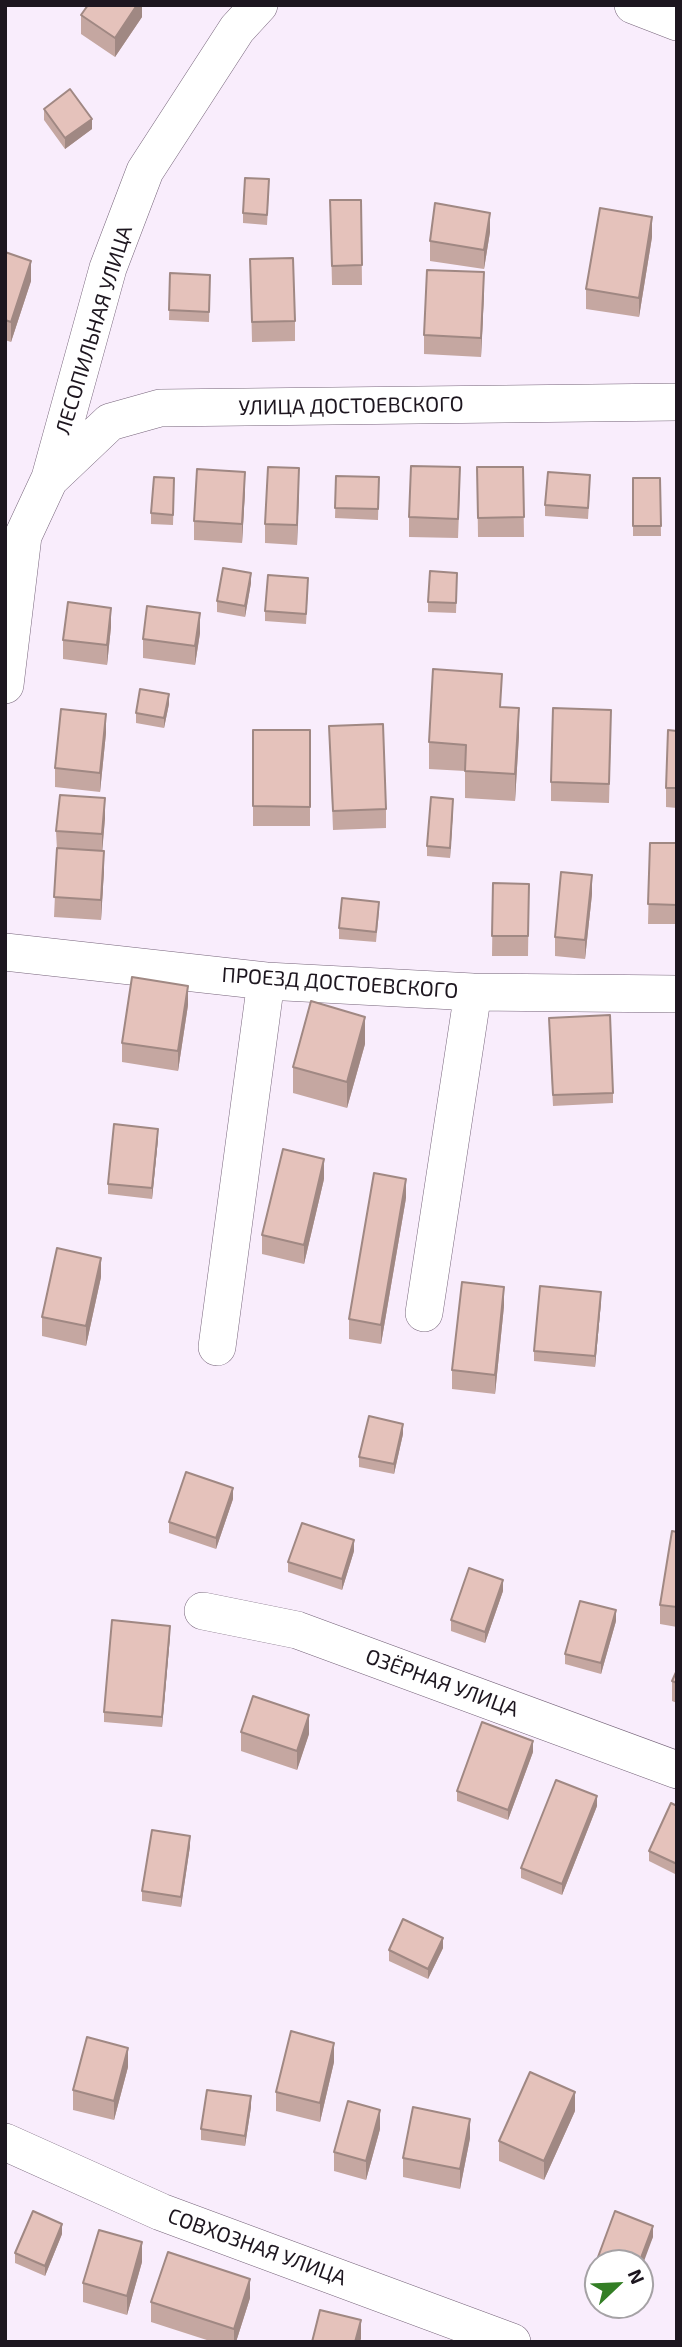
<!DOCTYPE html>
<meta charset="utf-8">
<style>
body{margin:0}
#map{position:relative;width:682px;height:2347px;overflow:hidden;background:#f9edfc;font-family:"Exo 2",sans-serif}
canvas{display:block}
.frame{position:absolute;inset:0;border:7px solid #1d161f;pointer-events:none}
.north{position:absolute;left:584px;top:2249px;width:70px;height:70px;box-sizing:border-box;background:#fff;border:2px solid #a5a2a5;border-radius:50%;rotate:67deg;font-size:19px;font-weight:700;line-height:28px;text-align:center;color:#1d161f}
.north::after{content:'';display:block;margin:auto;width:24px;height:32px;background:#337e25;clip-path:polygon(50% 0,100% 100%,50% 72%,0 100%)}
</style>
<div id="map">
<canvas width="682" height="2347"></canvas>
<div class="frame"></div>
<div class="north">N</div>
</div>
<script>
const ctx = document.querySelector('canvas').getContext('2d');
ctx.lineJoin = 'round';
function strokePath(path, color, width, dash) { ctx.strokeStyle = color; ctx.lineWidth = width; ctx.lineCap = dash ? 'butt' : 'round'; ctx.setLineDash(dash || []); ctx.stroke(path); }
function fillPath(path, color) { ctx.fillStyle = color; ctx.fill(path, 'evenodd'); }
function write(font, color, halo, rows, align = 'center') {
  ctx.font = font + ' "Exo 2",sans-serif'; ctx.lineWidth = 5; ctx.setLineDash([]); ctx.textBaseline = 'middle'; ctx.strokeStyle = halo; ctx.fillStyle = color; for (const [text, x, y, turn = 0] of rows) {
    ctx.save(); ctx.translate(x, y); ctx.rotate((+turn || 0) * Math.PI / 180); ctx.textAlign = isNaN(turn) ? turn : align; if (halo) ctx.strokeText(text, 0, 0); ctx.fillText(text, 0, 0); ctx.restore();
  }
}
const minor = new Path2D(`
 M633 5 677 22
 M51 478 110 422 160 408 677 402
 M5 685 23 536 50 478 108 268 145 171 237 29 259 5
 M5 952 266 981 473 992 677 994
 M424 1313 473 992
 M217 1347 266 981
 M203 1611 297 1630 677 1770
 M5 2142 161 2212 512 2342`);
strokePath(minor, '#76647a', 38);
strokePath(minor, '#fff', 37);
fillPath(new Path2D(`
 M142 5V17L115 57 81 34V15Z
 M44 109 92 129 65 149 44 120Z
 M269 189 267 225 243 223V213Z
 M330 200H361L362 285H332Z
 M490 232 484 269 430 261V241Z
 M652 237 639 317 586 309V289Z
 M5 252 31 281 11 342 5 340Z
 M250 259 295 321V341L252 342Z
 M170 273 210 275 209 322 169 320Z
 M484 292 481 357 424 354V335Z
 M477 467H523L524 537H478Z
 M336 476 379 477 378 520 335 518Z
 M633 478H660L661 536H633Z
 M590 486 588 519 545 516V505Z
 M460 487 458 538 409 537V517Z
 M299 488 297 545 265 543V524Z
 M174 489 173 525 151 524V513Z
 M245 491 242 543 194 540V521Z
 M251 583 245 617 217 612V601Z
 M457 583 456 613 428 612V602Z
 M308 588 306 624 265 621V611Z
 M111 627 107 665 63 659V640Z
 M200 633 195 665 143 658V639Z
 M169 704 164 728 136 723V713Z
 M502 707 519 735 515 801 465 798V771L429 769V742Z
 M329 726 386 809V828L333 830Z
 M253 730H310V826H253Z
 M611 730 609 803 551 801V782Z
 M677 731V808L666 807V788Z
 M106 733 100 792 55 787V768Z
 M453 809 450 858 427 856V846Z
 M105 818 102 851 104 870 101 920 54 917 57 850 56 831Z
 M650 843H677V924H648Z
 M493 883 529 884 528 956H492Z
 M592 894 585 959 555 956V937Z
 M379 912 376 942 339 939V928Z
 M188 1005 178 1071 122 1062V1043Z
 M549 1028 613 1093V1103L553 1106Z
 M365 1044 347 1108 293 1093V1067Z
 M158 1139 152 1199 108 1194V1184Z
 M324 1179 304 1264 262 1254V1235Z
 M406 1198 381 1344 349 1339V1319Z
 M101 1277 86 1346 42 1336V1317Z
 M601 1302 595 1367 534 1361V1351Z
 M504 1306 495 1394 452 1389V1370Z
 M403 1434 394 1474 359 1467V1457Z
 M233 1499 216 1549 169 1533V1522Z
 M677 1532V1627L660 1624V1605Z
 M354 1551 342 1590 288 1572V1562Z
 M503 1591 485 1643 451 1631V1620Z
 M616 1621 601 1674 565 1664V1654Z
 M170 1636 162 1727 104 1722V1712Z
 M677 1670V1703L672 1701V1681Z
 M241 1732 309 1734 297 1770 241 1751Z
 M533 1752 508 1820 457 1801V1791Z
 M597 1806 562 1895 521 1878V1868Z
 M677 1806V1875L649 1861V1851Z
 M190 1846 181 1907 142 1901V1891Z
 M443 1948 428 1979 389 1961V1950Z
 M334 2062 320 2122 276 2111V2092Z
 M128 2067 114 2120 73 2110V2090Z
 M251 2107 245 2146 201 2140V2129Z
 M575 2111 544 2180 499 2161V2141Z
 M380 2129 366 2180 334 2171V2152Z
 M470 2138 460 2189 403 2177V2158Z
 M677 2189V2217L675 2216V2197Z
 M62 2234 45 2276 15 2263V2253Z
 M653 2237 640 2263H598V2267V2257Z
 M142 2262 127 2315 83 2302V2283Z
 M250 2298 236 2342H213L151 2322V2302Z`), '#c5a7a1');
fillPath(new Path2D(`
 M137 5H142V17L115 57V38Z
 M92 119V129L65 149V138Z
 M490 213V232L484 269V250Z
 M652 217V237L639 317V298Z
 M31 261V281L11 342V322Z
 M484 272V292L481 357V338Z
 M299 468V488L297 545V525Z
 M245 472V491L242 543V524Z
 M251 573V583L245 617V606Z
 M111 608V627L107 665V645Z
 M200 613V633L195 665V646Z
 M169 694V704L164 728V718Z
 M519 708V735L515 801V774Z
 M106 714V733L100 792V773Z
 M105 798V818L102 854V834Z
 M453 799V809L450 858V848Z
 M104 851V870L101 920V900Z
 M592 875V894L585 959V940Z
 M188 986V1005L178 1071V1051Z
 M365 1017V1044L347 1108V1082Z
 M158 1129V1139L152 1199V1188Z
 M324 1159V1179L304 1264V1245Z
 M406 1179V1198L381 1344V1325Z
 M101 1258V1277L86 1346V1326Z
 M504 1287V1306L495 1394V1375Z
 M601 1292V1302L595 1367V1356Z
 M403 1424V1434L394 1474V1464Z
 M233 1488V1499L216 1549V1538Z
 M354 1540V1551L342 1590V1579Z
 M503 1580V1591L485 1643V1632Z
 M616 1610V1621L601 1674V1663Z
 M170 1626V1636L162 1727V1717Z
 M309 1715V1734L297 1770V1751Z
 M533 1741V1752L508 1820V1810Z
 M597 1796V1806L562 1895V1884Z
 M190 1836V1846L181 1907V1897Z
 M443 1938V1948L428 1979V1969Z
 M334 2043V2062L320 2122V2103Z
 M128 2048V2067L114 2120V2101Z
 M575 2092V2111L544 2180V2161Z
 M251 2096V2107L245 2146V2136Z
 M380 2110V2129L366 2180V2161Z
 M470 2119V2138L460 2189V2169Z
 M62 2224V2234L45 2276V2266Z
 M653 2226V2237L640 2272 639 2263Z
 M142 2242V2262L127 2315V2296Z
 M250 2279V2298L236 2342H234V2329Z
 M361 2320V2339L360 2342H355Z`), '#a08883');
const building = new Path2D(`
 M88 5H137L115 38 81 15Z
 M70 89 92 119 65 138 44 109Z
 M245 178 269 179 267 215 243 213Z
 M330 200H361L362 265 332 266Z
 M435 203 490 213 484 250 430 241Z
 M600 208 652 217 639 298 586 289Z
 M5 252 31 261 11 322 5 320Z
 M293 258 295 321 252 322 250 259Z
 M427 270 484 272 481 338 424 335Z
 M170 273 210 275 209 312 169 310Z
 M411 466 460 467 458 519 409 517Z
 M268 467 299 468 297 525 265 524Z
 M477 467H523L524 517 478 518Z
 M197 469 245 472 242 524 194 521Z
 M548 472 590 475 588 508 545 505Z
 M336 476 379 477 378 509 335 508Z
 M154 477 174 478 173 515 151 513Z
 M633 478H660L661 526H633Z
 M223 568 251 573 245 606 217 601Z
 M430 571 457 573 456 603 428 602Z
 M268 575 308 578 306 614 265 611Z
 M68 602 111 608 107 645 63 640Z
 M147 606 200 613 195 646 143 639Z
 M433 669 502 674 500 707 519 708 515 774 465 771 466 745 429 742Z
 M140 689 169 694 164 718 136 713Z
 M553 708 611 710 609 784 551 782Z
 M61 709 106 714 100 773 55 768Z
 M383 724 386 809 333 811 329 726Z
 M253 730H310V807L253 806Z
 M668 730 677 731V788H666Z
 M60 795 105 798 102 834 56 831Z
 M431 797 453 799 450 848 427 846Z
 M650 843H677V905L648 904Z
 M57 848 104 851 101 900 54 897Z
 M561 872 592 875 585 940 555 937Z
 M493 883 529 884 528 936H492Z
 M342 898 379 902 376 932 339 928Z
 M132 977 188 986 178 1051 122 1043Z
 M311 1001 365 1017 347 1082 293 1067Z
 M610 1015 613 1093 553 1095 549 1018Z
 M114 1124 158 1129 152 1188 108 1184Z
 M283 1149 324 1159 304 1245 262 1235Z
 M374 1173 406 1179 381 1325 349 1319Z
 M57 1248 101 1258 86 1326 42 1317Z
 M462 1282 504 1287 495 1375 452 1370Z
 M540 1286 601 1292 595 1356 534 1351Z
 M369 1416 403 1424 394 1464 359 1457Z
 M186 1472 233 1488 216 1538 169 1522Z
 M302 1523 354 1540 342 1579 288 1562Z
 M672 1531 677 1532V1607L660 1605Z
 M469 1568 503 1580 485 1632 451 1620Z
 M580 1601 616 1610 601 1663 565 1654Z
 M112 1620 170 1626 162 1717 104 1712Z
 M677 1670V1683L672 1681Z
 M253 1696 309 1715 297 1751 241 1732Z
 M482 1722 533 1741 508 1810 457 1791Z
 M556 1780 597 1796 562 1884 521 1868Z
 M671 1803 677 1806V1864L649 1851Z
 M152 1830 190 1836 181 1897 142 1891Z
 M403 1919 443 1938 428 1969 389 1950Z
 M291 2031 334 2043 320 2103 276 2092Z
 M87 2037 128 2048 114 2101 73 2090Z
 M530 2072 575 2092 544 2161 499 2141Z
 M207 2090 251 2096 245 2136 201 2129Z
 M348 2101 380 2110 366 2161 334 2152Z
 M413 2107 470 2119 460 2169 403 2158Z
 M33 2211 62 2224 45 2266 15 2253Z
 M615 2211 653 2226 639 2263H614L598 2257Z
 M99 2230 142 2242 127 2296 83 2283Z
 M168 2252 250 2279 234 2329 151 2302Z
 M320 2310 361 2320 355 2342H312Z`);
fillPath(building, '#e5c2bb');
strokePath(building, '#a08883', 2);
write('21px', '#1d161f', '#fff', [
 ["ЛЕСОПИЛЬНАЯ УЛИЦА",94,330,-73],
 ["УЛИЦА ДОСТОЕВСКОГО",351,406,-1],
 ["ПРОЕЗД ДОСТОЕВСКОГО",340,983,4],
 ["ОЗЁРНАЯ УЛИЦА",442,1683,20],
 ["СОВХОЗНАЯ УЛИЦА",257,2247,20]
]);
</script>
